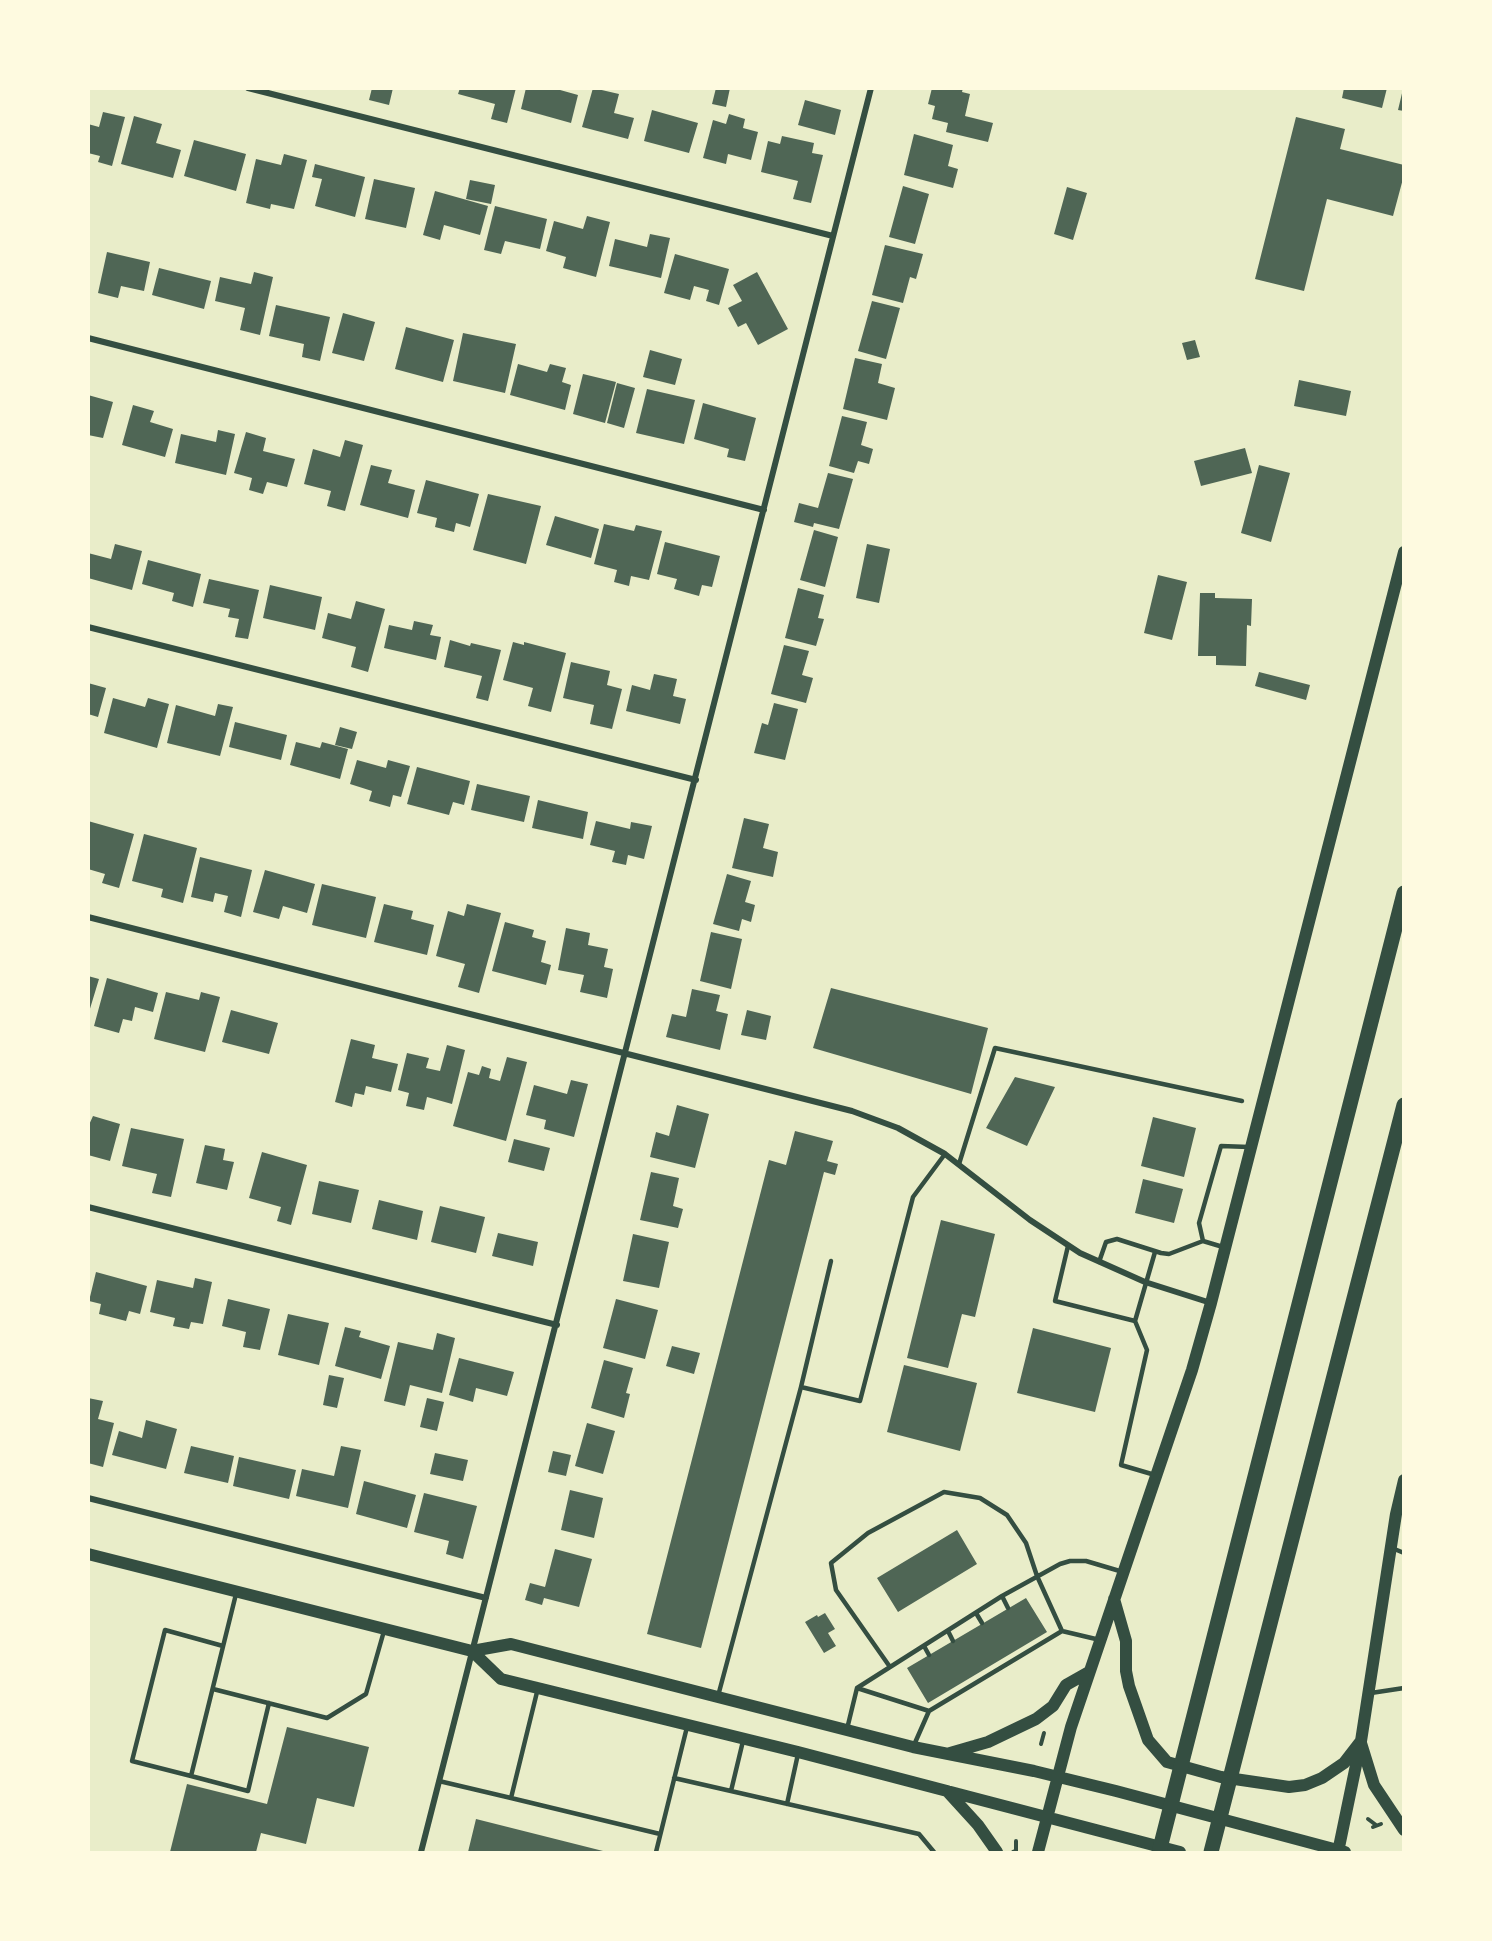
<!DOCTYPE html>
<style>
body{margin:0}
#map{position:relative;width:1492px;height:1941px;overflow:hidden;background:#e9edc9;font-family:Ubuntu,sans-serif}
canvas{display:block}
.frame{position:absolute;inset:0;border:90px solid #fefae0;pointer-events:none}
</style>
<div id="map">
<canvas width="1492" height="1941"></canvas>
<div class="frame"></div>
</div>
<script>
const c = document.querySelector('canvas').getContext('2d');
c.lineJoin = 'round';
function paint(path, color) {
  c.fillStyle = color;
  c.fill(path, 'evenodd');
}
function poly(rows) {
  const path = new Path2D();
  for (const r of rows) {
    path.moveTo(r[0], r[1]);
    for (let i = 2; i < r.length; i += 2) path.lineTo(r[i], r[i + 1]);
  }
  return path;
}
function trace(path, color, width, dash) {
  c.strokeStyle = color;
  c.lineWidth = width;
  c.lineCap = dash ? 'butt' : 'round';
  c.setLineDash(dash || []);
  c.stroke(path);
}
paint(poly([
 [372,88,393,88,389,105,369,100],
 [460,88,516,88,507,123,491,119,495,104,458,94],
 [526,88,553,88,578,95,571,123,521,109],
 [593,88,619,94,614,113,634,118,628,139,582,127],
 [716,88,730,88,726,107,712,104],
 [932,88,963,88,962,92,970,94,965,116,993,123,988,142,946,132,948,123,932,119,935,106,928,104],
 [1344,88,1387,88,1382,108,1342,98],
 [1403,89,1404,90,1404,111,1398,110],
 [805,100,841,110,835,135,798,125],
 [652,110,698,123,689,153,644,141],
 [103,112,125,117,112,166,98,162,100,156,88,153,88,124,99,127],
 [729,114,745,119,743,128,758,132,751,160,728,154,726,164,703,158,713,120,726,124],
 [134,116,162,124,156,143,181,150,173,178,121,164],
 [1296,117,1345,129,1340,149,1404,165,1404,175,1393,216,1327,199,1304,291,1255,279],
 [914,134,953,145,948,166,958,169,953,188,904,175],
 [782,136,814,143,812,153,823,155,811,203,793,199,798,181,761,172,768,141,780,144],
 [194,140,246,154,236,191,184,176],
 [284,154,307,160,294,209,271,204,270,209,246,203,256,159,281,165],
 [315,164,365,177,355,217,315,206,322,179,312,177],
 [374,179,415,188,406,228,365,219],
 [470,180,495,185,491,204,466,199],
 [903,186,929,194,915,244,889,237],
 [1067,187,1087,193,1073,240,1054,234],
 [435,191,488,206,480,235,444,225,440,240,423,235],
 [495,206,547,219,540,249,505,241,501,254,484,250],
 [587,216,610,222,596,277,563,268,566,257,546,251,554,221,583,229],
 [650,234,670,238,661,278,609,266,615,239,647,247],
 [885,245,923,254,916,279,910,277,903,303,872,295],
 [107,252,150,262,144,291,121,286,118,298,98,293],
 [675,254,729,269,719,305,706,301,709,290,694,286,690,300,664,293],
 [159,268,211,281,204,309,152,295],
 [254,272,273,277,260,335,240,330,245,308,215,301,220,277,251,284],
 [757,272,788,329,758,345,746,323,738,327,728,308,742,301,733,285],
 [872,301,900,308,886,359,858,351],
 [276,305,330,317,320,361,302,357,304,344,269,336],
 [343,313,375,322,364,361,332,353],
 [406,327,454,340,443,382,395,369],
 [463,333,516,344,505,393,453,381],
 [1195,340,1200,357,1187,360,1182,343],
 [650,350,682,359,675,385,643,377],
 [855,358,882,364,878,383,895,388,887,420,843,409],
 [518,364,547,372,550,364,566,368,562,382,571,385,565,410,510,395],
 [583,374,616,382,605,423,573,414],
 [1299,380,1351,391,1346,416,1294,406],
 [617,383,635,388,624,428,607,423],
 [647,389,695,400,684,444,636,433],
 [88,395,113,402,103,438,88,435],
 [703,403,756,418,745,461,727,457,729,449,694,439],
 [133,405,154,411,150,422,173,429,165,457,122,445],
 [842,416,867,422,861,445,873,449,869,464,858,461,854,473,829,466],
 [218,430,235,434,226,475,175,463,181,434,216,442],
 [246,432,266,438,263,451,295,459,287,487,267,482,263,494,249,490,252,478,234,473],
 [345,440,363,445,345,511,327,506,331,491,304,484,313,449,340,457],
 [1245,448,1252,473,1201,486,1194,461],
 [371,465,392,470,388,483,415,490,408,518,360,505],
 [1259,465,1290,473,1271,542,1241,533],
 [828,473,853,479,839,529,814,523,813,527,794,522,799,503,818,508],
 [426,480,479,494,470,527,456,523,454,532,435,527,437,518,417,513],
 [488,494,541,506,526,564,473,550],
 [555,516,599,529,591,558,546,545],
 [604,524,634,531,636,525,662,531,649,580,631,576,629,586,614,582,617,570,594,564],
 [814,530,838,537,825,587,800,580],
 [665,542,720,556,712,587,702,585,699,596,674,589,677,579,657,574],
 [115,544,142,551,132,590,88,578,88,553,111,559],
 [867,544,890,549,879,603,856,598],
 [148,560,201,574,193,607,172,601,174,593,142,584],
 [1158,575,1187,582,1172,640,1144,633],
 [209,579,259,590,248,639,235,637,239,619,228,617,230,609,203,603],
 [270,585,322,597,315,630,263,618],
 [798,588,824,595,818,618,824,619,816,646,785,638],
 [1200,593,1215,593,1215,598,1252,599,1251,626,1247,625,1246,666,1216,665,1216,656,1198,656],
 [356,601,385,609,368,672,351,667,356,647,322,638,328,613,351,619],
 [414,621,433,625,430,635,441,637,436,660,384,648,389,625,412,630],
 [450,640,470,646,471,643,501,650,488,701,476,698,482,676,444,667],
 [513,642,524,645,524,642,566,653,551,712,528,706,533,688,503,680],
 [784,645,809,651,802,675,813,678,806,703,771,694],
 [571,662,610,671,607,685,622,689,612,729,590,724,594,705,563,698],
 [1259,672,1310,685,1306,700,1255,686],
 [654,674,677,679,673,696,686,699,680,724,626,711,632,685,650,690],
 [88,683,106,688,98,717,88,714],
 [113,698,145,707,148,698,169,704,157,748,104,733],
 [774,703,798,709,785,760,754,753,762,723,768,725],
 [218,704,233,707,220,756,167,743,176,705,215,716],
 [235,722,287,735,281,760,229,747],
 [340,727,357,732,352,749,335,745],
 [296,742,320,748,322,742,348,749,340,779,290,765],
 [357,760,386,768,388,760,410,766,401,797,393,795,390,807,369,801,372,791,350,784],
 [417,767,470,781,464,805,453,802,449,815,407,804],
 [477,784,530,796,524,822,471,810],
 [538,800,588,812,583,839,532,828],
 [744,818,769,824,763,848,778,852,773,877,732,868],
 [88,821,134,834,119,888,102,883,105,874,88,869],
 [596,821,630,829,631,822,652,826,644,859,628,855,626,865,612,862,615,851,590,845],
 [144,834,197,848,183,903,161,897,163,889,132,881],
 [200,857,252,870,241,917,224,912,228,896,215,893,213,902,191,897],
 [265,870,315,884,307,913,283,906,279,919,253,912],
 [727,874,751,881,745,902,755,905,751,922,742,919,739,931,713,924],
 [322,884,376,897,366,938,312,925],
 [384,904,413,911,411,919,434,925,427,955,374,942],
 [467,904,501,913,479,993,458,987,465,964,436,956,448,911,464,916],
 [505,922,534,930,532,937,546,941,541,962,551,965,546,985,492,971],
 [566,928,590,933,588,945,608,949,604,967,613,969,607,998,580,992,584,975,558,970],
 [711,932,742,939,731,989,700,981],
 [88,976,99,979,89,1012,88,1012],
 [107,978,158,993,153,1012,135,1007,132,1021,123,1019,119,1033,94,1026],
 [831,988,988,1028,971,1094,813,1048],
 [692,989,720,995,716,1011,728,1014,720,1050,666,1037,672,1014,686,1017],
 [166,992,199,1000,201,992,220,997,205,1052,154,1039],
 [231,1010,278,1023,269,1054,222,1042],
 [747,1010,771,1016,766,1040,741,1035],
 [351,1039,375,1045,372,1058,398,1064,391,1092,366,1086,364,1095,355,1093,352,1107,335,1102],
 [447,1045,465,1050,452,1104,427,1097,424,1110,406,1106,409,1093,398,1090,407,1053,429,1058,426,1068,440,1071],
 [507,1057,527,1062,506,1141,453,1126,468,1072,479,1075,482,1066,491,1069,489,1078,500,1081],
 [1015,1077,1055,1087,1027,1146,986,1128],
 [571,1080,588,1084,574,1137,544,1129,546,1120,526,1115,534,1085,567,1094],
 [677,1105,709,1114,695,1168,650,1157,656,1132,669,1136],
 [93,1116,120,1124,110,1161,88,1155,88,1127],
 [1153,1117,1196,1128,1184,1177,1141,1166],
 [131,1128,184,1139,171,1197,152,1193,157,1174,122,1166],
 [795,1131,833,1141,827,1161,838,1164,835,1175,824,1172,701,1648,647,1634,769,1160,786,1165],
 [514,1139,550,1148,544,1171,508,1162],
 [205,1145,225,1149,223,1160,234,1162,227,1190,196,1183],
 [262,1152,307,1165,291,1225,277,1221,281,1207,249,1198],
 [651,1172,679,1178,673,1206,683,1209,678,1228,640,1220],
 [1143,1179,1183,1189,1174,1223,1135,1213],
 [319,1181,359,1190,351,1223,312,1214],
 [379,1200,423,1211,417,1240,372,1229],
 [440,1206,485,1217,476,1253,431,1242],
 [941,1220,995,1234,975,1317,962,1314,948,1368,907,1358],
 [498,1233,538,1242,533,1266,492,1256],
 [633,1234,669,1242,659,1288,623,1281],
 [96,1272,147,1286,140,1314,129,1311,126,1321,99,1314,101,1304,89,1301],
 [195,1278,212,1282,203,1324,191,1322,189,1329,173,1326,175,1318,150,1312,157,1280,193,1288],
 [228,1299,270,1309,260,1350,243,1347,246,1332,222,1326],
 [616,1299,658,1310,645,1359,603,1348],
 [288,1314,329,1323,319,1365,278,1355],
 [345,1327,361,1331,359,1337,390,1346,381,1379,335,1366],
 [1033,1328,1111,1348,1095,1412,1017,1393],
 [437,1333,455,1338,442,1393,410,1385,405,1406,384,1401,398,1342,433,1350],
 [672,1346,700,1353,694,1374,666,1366],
 [459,1358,514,1372,507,1396,476,1388,473,1402,449,1395],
 [604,1360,633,1368,626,1393,630,1394,624,1418,591,1408],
 [904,1365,977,1383,960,1451,887,1432],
 [329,1375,344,1378,337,1408,323,1405],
 [88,1398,103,1401,98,1419,114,1423,103,1467,88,1463],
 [427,1398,444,1402,437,1431,420,1427],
 [146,1420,177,1429,166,1469,112,1455,119,1431,142,1438],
 [587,1423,615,1431,603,1474,575,1466],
 [191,1446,234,1456,228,1483,184,1473],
 [341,1446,361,1450,348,1508,296,1496,302,1469,334,1476],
 [553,1451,571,1455,566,1476,548,1472],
 [435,1453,468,1460,463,1481,430,1474],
 [239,1457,296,1470,289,1499,233,1486],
 [364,1481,416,1495,407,1528,356,1514],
 [570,1490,603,1498,594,1538,561,1530],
 [424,1493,477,1506,463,1559,446,1554,449,1541,414,1532],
 [957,1530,977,1564,898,1612,877,1578],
 [555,1549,592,1559,579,1607,544,1598,542,1605,525,1600,530,1583,545,1587],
 [1026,1598,1047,1632,928,1703,907,1668],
 [825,1613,835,1629,828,1633,836,1646,824,1653,805,1622,817,1615,818,1617],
 [287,1727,369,1747,354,1807,317,1798,306,1844,261,1833,256,1852,170,1852,187,1784,267,1804],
 [476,1819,607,1852,468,1852]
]), '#4f6655');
trace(poly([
 [1041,1744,1044,1733],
 [1368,1819,1376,1825],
 [1373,1827,1381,1824],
 [1013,1852,1016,1851,1016,1841]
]), '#344e41', 4);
trace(poly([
 [959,1164,995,1048,1242,1101],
 [1068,1246,1055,1301,1135,1321,1147,1350,1121,1465,1155,1475],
 [1223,1247,1203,1241,1199,1223,1221,1146,1249,1147],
 [1099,1262,1106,1242,1117,1239,1161,1253,1169,1254,1203,1241],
 [1135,1321,1155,1252],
 [801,1387,831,1261],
 [1392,1548,1404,1553],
 [1002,1596,1008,1608],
 [976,1613,982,1623],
 [948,1631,953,1641],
 [223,1646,165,1630,132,1761,191,1776,236,1594],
 [924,1646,929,1655],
 [890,1667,836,1590,831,1563,868,1533,944,1492,980,1498,1007,1515,1026,1543,1037,1576,1062,1631],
 [857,1688,929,1711],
 [213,1689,327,1718,366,1694,384,1631],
 [1371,1693,1404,1688],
 [718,1696,801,1387,860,1401,913,1197,945,1154],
 [847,1729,857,1688,1002,1596,1060,1564,1070,1561,1086,1561,1123,1572],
 [914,1745,929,1711,1062,1631,1100,1640],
 [191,1776,248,1791,269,1703],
 [674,1778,919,1834,934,1852],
 [439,1781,511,1798,538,1688],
 [731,1791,743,1741],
 [511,1798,660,1834],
 [787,1804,798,1754],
 [656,1852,687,1727]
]), '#344e41', 4.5);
trace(poly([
 [248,88,833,236],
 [88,338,764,510],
 [88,627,696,780],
 [88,917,852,1111,898,1128,945,1154,1030,1220,1080,1253,1145,1282,1211,1303],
 [88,1207,557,1325],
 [88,1498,486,1598],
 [421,1852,871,88]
]), '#344e41', 6);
trace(poly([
 [88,1554,472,1651,511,1644,913,1747,1034,1771,1116,1791,1345,1852],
 [1114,1599,1126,1641,1126,1671,1129,1686,1148,1740,1167,1762,1221,1777,1289,1787,1305,1785,1322,1778,1344,1763,1361,1741],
 [472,1651,501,1679,798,1752,1180,1852],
 [1361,1743,1374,1785,1404,1830],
 [950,1753,988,1742,1036,1719,1053,1706,1066,1685,1089,1672],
 [947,1791,978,1825,997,1852],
 [1038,1852,1071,1727,1192,1370,1211,1303,1404,552],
 [1338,1852,1361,1741,1396,1514,1404,1480]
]), '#344e41', 12);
trace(poly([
 [1159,1852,1404,893],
 [1211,1852,1404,1105]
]), '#344e41', 15);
</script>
